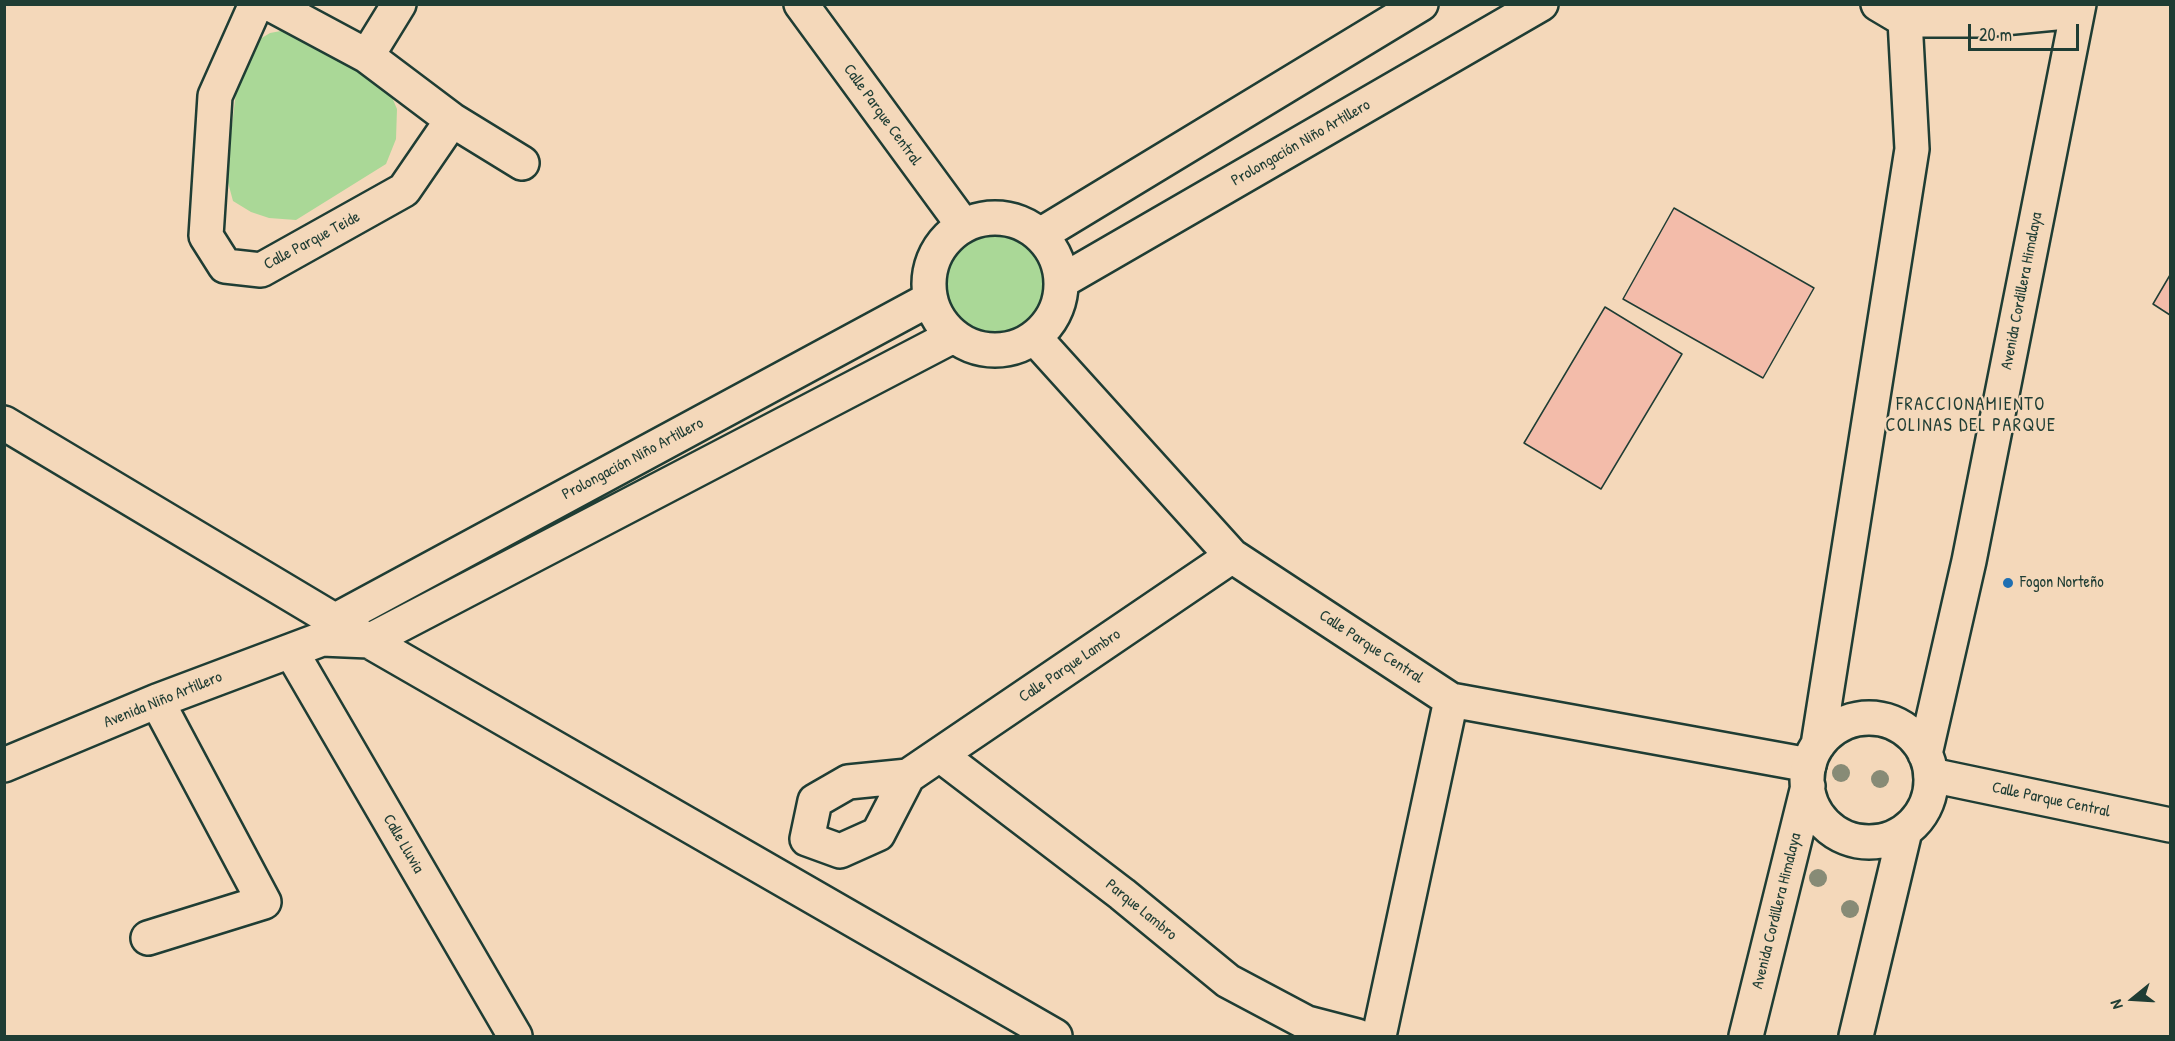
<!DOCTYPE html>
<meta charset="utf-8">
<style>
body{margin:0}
#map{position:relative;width:2175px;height:1041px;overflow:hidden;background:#f4d8ba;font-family:"Patrick Hand",sans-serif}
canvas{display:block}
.frame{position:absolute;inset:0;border:6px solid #1f3d34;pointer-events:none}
.north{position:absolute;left:2103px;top:969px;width:60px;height:60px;-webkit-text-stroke:4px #f4d8ba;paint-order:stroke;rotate:252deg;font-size:16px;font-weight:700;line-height:24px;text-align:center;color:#1f3d34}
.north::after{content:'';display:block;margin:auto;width:21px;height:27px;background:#1f3d34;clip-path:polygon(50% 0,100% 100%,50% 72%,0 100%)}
.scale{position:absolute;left:1968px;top:24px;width:111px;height:27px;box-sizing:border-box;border:3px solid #1f3d34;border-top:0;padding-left:8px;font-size:18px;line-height:21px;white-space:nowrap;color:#1f3d34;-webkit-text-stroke:4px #f4d8ba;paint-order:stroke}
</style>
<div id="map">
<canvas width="2175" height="1041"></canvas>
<div class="frame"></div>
<div class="north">N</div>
<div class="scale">20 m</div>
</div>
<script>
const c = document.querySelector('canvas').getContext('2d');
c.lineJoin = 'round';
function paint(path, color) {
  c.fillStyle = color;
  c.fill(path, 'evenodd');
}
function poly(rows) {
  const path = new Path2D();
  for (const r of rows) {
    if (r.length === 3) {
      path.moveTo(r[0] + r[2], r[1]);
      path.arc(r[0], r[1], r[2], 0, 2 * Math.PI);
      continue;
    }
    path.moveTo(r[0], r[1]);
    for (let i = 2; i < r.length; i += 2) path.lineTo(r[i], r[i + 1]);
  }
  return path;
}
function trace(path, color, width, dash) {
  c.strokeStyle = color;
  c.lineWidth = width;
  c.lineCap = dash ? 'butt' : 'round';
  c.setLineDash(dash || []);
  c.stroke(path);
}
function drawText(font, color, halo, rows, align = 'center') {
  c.font = font + ' "Patrick Hand",sans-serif';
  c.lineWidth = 4.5;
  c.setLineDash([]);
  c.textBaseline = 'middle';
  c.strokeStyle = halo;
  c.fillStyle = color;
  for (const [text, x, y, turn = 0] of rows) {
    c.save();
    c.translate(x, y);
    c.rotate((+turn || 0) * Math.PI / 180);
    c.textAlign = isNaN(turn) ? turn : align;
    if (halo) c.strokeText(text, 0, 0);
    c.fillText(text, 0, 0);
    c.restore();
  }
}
paint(poly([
 [297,28,386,83,397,109,396,139,386,164,296,220,269,218,251,212,233,201,226,175,240,59,250,45,270,33],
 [995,284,66]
]), '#aad897');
const building = poly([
 [1674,208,1814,288,1763,378,1623,299,1674,208],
 [2170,275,2170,315,2153,304,2170,275],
 [1605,307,1682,354,1601,489,1524,443,1605,307]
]);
paint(building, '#f3bcaa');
trace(building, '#1f3d34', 1.5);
const minor = poly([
 [256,4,215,96,206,236,225,266,261,270,404,190,452,120],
 [270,4,367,56,452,120,522,163],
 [801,4,963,225],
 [367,56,399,4],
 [995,284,66],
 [1040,235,1421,4],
 [1062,281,1541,4],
 [1035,338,1232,556,1451,700,1809,765],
 [4,423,369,641,1055,1036],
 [325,635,336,620,930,299],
 [291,651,515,1036],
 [940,755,1122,894,1228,981,1307,1023,1357,1036],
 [4,765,157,701,322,639,369,641,953,336],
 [1931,775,2170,825],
 [908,776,848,782,815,801,807,839,840,851,878,834,908,776,1232,556],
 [148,938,264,902,157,701],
 [1379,1036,1451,700]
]);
const major = poly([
 [1878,4,1905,20,1983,20,2076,11],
 [1869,780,62],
 [1818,745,1912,149,1905,20],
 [1925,754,1969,561,2079,4],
 [1746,1036,1808,786],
 [1856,1036,1905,831]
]);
trace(minor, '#1f3d34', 38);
trace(major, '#1f3d34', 38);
trace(minor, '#f4d8ba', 33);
trace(major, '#f4d8ba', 33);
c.fillStyle = '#878b76';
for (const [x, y] of [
 [1841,773],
 [1880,779],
 [1818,878],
 [1850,909]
]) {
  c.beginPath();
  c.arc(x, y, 9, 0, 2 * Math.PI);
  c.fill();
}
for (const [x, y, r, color] of [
 [2008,583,6,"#1f6fb2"]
]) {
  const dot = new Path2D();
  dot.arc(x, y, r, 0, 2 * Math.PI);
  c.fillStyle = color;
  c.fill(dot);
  trace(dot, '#f4d8ba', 2);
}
drawText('16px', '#1f3d34', '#f4d8ba', [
 ["Calle Parque Central",882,115,54],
 ["Prolongación Niño Artillero",1301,143,-30],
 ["Calle Parque Teide",312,241,-28],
 ["Avenida Cordillera Himalaya",2022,291,-79],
 ["Prolongación Niño Artillero",633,459,-28],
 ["Calle Parque Central",1371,647,33],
 ["Calle Parque Lambro",1070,666,-34],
 ["Avenida Niño Artillero",163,700,-22],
 ["Calle Parque Central",2051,800,12],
 ["Calle Lluvia",403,844,60],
 ["Parque Lambro",1141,910,39],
 ["Avenida Cordillera Himalaya",1777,911,-76]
]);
drawText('16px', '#1f3d34', '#f4d8ba', [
 ["Fogon Norteño",2020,583]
], 'left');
c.letterSpacing = '1.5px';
drawText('18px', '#1f3d34', '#f4d8ba', [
 ["FRACCIONAMIENTO",1971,405],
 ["COLINAS DEL PARQUE",1971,426]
]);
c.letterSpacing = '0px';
</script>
